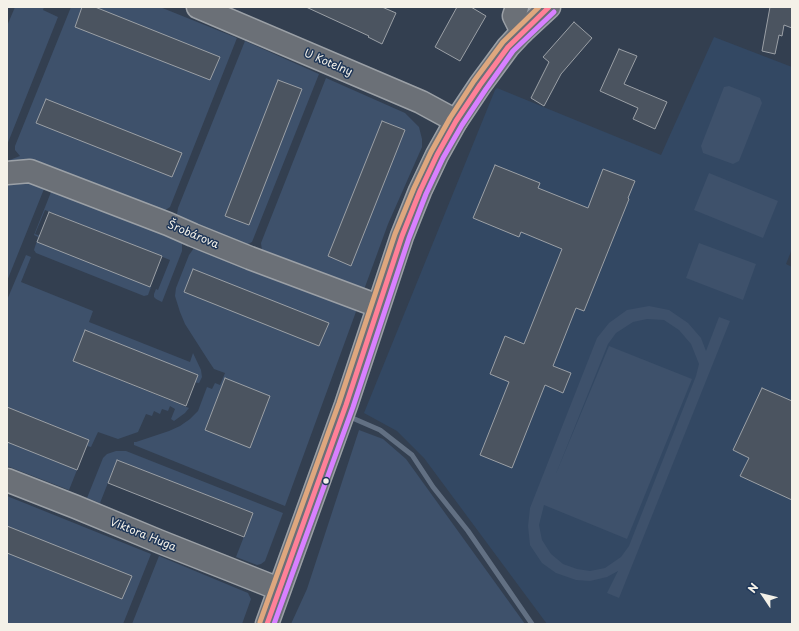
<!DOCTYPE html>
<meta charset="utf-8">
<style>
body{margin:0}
#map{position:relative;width:799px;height:631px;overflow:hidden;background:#333f50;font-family:"Playpen Sans",sans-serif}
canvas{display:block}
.frame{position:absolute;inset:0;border:8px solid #f4f1e8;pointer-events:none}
.north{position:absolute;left:743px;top:575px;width:40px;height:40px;-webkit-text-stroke:3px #1d3557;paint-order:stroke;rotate:305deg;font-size:11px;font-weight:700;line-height:16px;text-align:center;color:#f4f1e8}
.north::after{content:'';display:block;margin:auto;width:14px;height:18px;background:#f4f1e8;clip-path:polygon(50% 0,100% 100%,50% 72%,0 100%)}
</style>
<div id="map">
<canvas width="799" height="631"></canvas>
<div class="frame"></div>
<div class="north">N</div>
</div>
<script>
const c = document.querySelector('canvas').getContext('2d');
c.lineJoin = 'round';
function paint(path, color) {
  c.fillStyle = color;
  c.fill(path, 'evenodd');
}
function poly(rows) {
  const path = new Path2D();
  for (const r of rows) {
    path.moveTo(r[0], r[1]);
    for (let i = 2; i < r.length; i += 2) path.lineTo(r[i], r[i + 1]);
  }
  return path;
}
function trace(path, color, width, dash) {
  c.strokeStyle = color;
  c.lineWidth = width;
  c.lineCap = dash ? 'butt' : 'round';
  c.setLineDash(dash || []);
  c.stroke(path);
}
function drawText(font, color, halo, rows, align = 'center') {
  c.font = font + ' "Playpen Sans",sans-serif';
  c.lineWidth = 3;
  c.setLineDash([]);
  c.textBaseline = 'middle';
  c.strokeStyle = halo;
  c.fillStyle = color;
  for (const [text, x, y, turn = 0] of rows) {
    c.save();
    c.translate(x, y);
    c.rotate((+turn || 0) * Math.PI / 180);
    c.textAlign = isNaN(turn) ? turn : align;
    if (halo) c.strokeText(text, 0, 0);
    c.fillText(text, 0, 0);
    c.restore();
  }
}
paint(poly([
 [714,37,792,67,792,249,786,264,792,267,792,624,547,624,424,458,397,431,364,413,495,90,497,88,661,155]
]), '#334863');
paint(poly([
 [15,7,44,7,43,10,58,17,7,145,7,26],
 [71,7,160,7,237,38,170,207,164,211,179,218,177,214,178,208,245,41,319,74,252,242,246,245,262,251,261,243,326,78,405,113,419,127,422,139,422,147,388,224,285,506,134,445,134,442,136,442,169,431,180,426,190,419,198,411,207,387,212,389,215,383,220,385,225,373,214,369,208,360,185,324,180,312,175,296,176,288,189,255,194,248,182,244,182,251,162,302,156,299,154,297,154,294,156,289,158,290,170,260,45,210,35,234,40,236,38,242,151,287,148,295,144,296,36,253,34,250,38,237,34,235,51,192,44,189,7,281,7,161,20,156,15,150,15,146],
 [729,86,760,98,762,103,739,161,733,164,703,153,701,146,724,87],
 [709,173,778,201,763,238,694,210],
 [699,243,756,264,743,300,686,278],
 [26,255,31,257,21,282,93,311,89,322,190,362,193,353,201,370,202,377,199,383,73,361,189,408,185,413,174,421,171,419,175,409,170,406,168,411,162,409,160,414,154,411,152,416,146,414,138,432,118,439,98,432,91,447,87,446,89,440,7,407,7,300],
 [649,306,669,310,688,323,701,338,706,351,719,317,730,321,619,598,607,593,618,571,607,577,590,581,576,580,556,573,542,563,530,545,528,526,530,508,597,338,609,323,627,310],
 [647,319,664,320,679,330,691,344,699,364,696,376,629,546,621,557,605,568,590,571,577,569,563,564,551,554,542,540,539,525,544,505,627,539,692,379,609,346,555,476,608,344,616,333,633,322],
 [359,430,383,439,406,459,525,624,291,624,307,589],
 [7,442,77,470,69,490,7,466],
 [116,451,126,451,283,513,265,561,261,564,257,565,236,557,253,513,117,460,100,503,87,498,103,458,107,454],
 [7,496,151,554,123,624,7,624],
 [159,556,248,593,251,599,242,624,132,624]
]), '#3e516b');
trace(poly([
 [350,417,380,430,412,455,433,487,468,531,532,624]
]), '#627083', 5);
const building = poly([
 [82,7,95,7,220,57,210,80,75,27,82,7],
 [306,7,382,7,396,13,382,44,368,37,369,36,306,7],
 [457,7,471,7,486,16,460,61,435,47,457,7],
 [770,7,792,7,792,28,784,25,782,36,779,35,775,54,762,51,770,7],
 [574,22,592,38,561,74,544,106,531,98,549,62,543,57,574,22],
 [619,49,637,56,624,84,667,102,655,129,633,119,638,108,600,91,619,49],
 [278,80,302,89,249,225,225,216,278,80],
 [46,99,182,153,172,177,36,123,46,99],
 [382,121,405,130,351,266,328,256,382,121],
 [495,165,540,183,538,188,588,208,603,169,635,181,628,198,629,199,584,311,576,308,553,366,571,373,563,393,545,385,512,468,480,455,509,382,490,374,505,336,524,344,562,249,521,232,519,237,473,218,495,165],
 [49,212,162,256,150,287,37,242,49,212],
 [193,269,329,323,319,346,184,292,193,269],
 [85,330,198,375,186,406,73,361,85,330],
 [225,378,270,396,250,448,205,430,225,378],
 [762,388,792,401,792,500,740,476,749,458,733,450,762,388],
 [7,407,89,440,77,470,7,442,7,407],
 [117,460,253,513,244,537,108,483,117,460],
 [7,526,132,576,122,599,7,553,7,526]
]);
paint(building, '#4b5460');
trace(building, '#9ba0a6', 1);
const minor = poly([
 [198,7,421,102,456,121],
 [517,7,514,16,522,32],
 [7,173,30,171,168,224,193,235,250,258,378,306],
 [7,480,76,507,158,541,279,589]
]);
const major = poly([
 [267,624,346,405,402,236,420,191,437,155,456,121,480,85,508,47,522,32,549,7]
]);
trace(minor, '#9ba0a6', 25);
trace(major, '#9ba0a6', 25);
trace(minor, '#6b7077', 22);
trace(major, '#6b7077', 22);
trace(poly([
 [267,624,346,405,402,236,420,191,437,155,456,121,480,85,508,47,549,7]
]), '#ff8098', 5);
trace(poly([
 [274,624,353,407,409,238,426,194,443,158,462,125,486,89,513,51,554,12]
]), '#d880ff', 5);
trace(poly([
 [260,622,339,403,395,234,414,188,431,152,450,118,474,81,503,42,539,7]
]), '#dfa77e', 5);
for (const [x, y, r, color] of [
 [326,481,3.5,"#f4f1e8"]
]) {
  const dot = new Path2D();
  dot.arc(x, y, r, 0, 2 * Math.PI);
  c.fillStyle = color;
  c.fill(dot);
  trace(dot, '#1d3557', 1.5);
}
drawText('11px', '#f4f1e8', '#1d3557', [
 ["U Kotelny",328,63,23],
 ["Šrobárova",193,235,23],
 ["Viktora Huga",143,535,22]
]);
</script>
